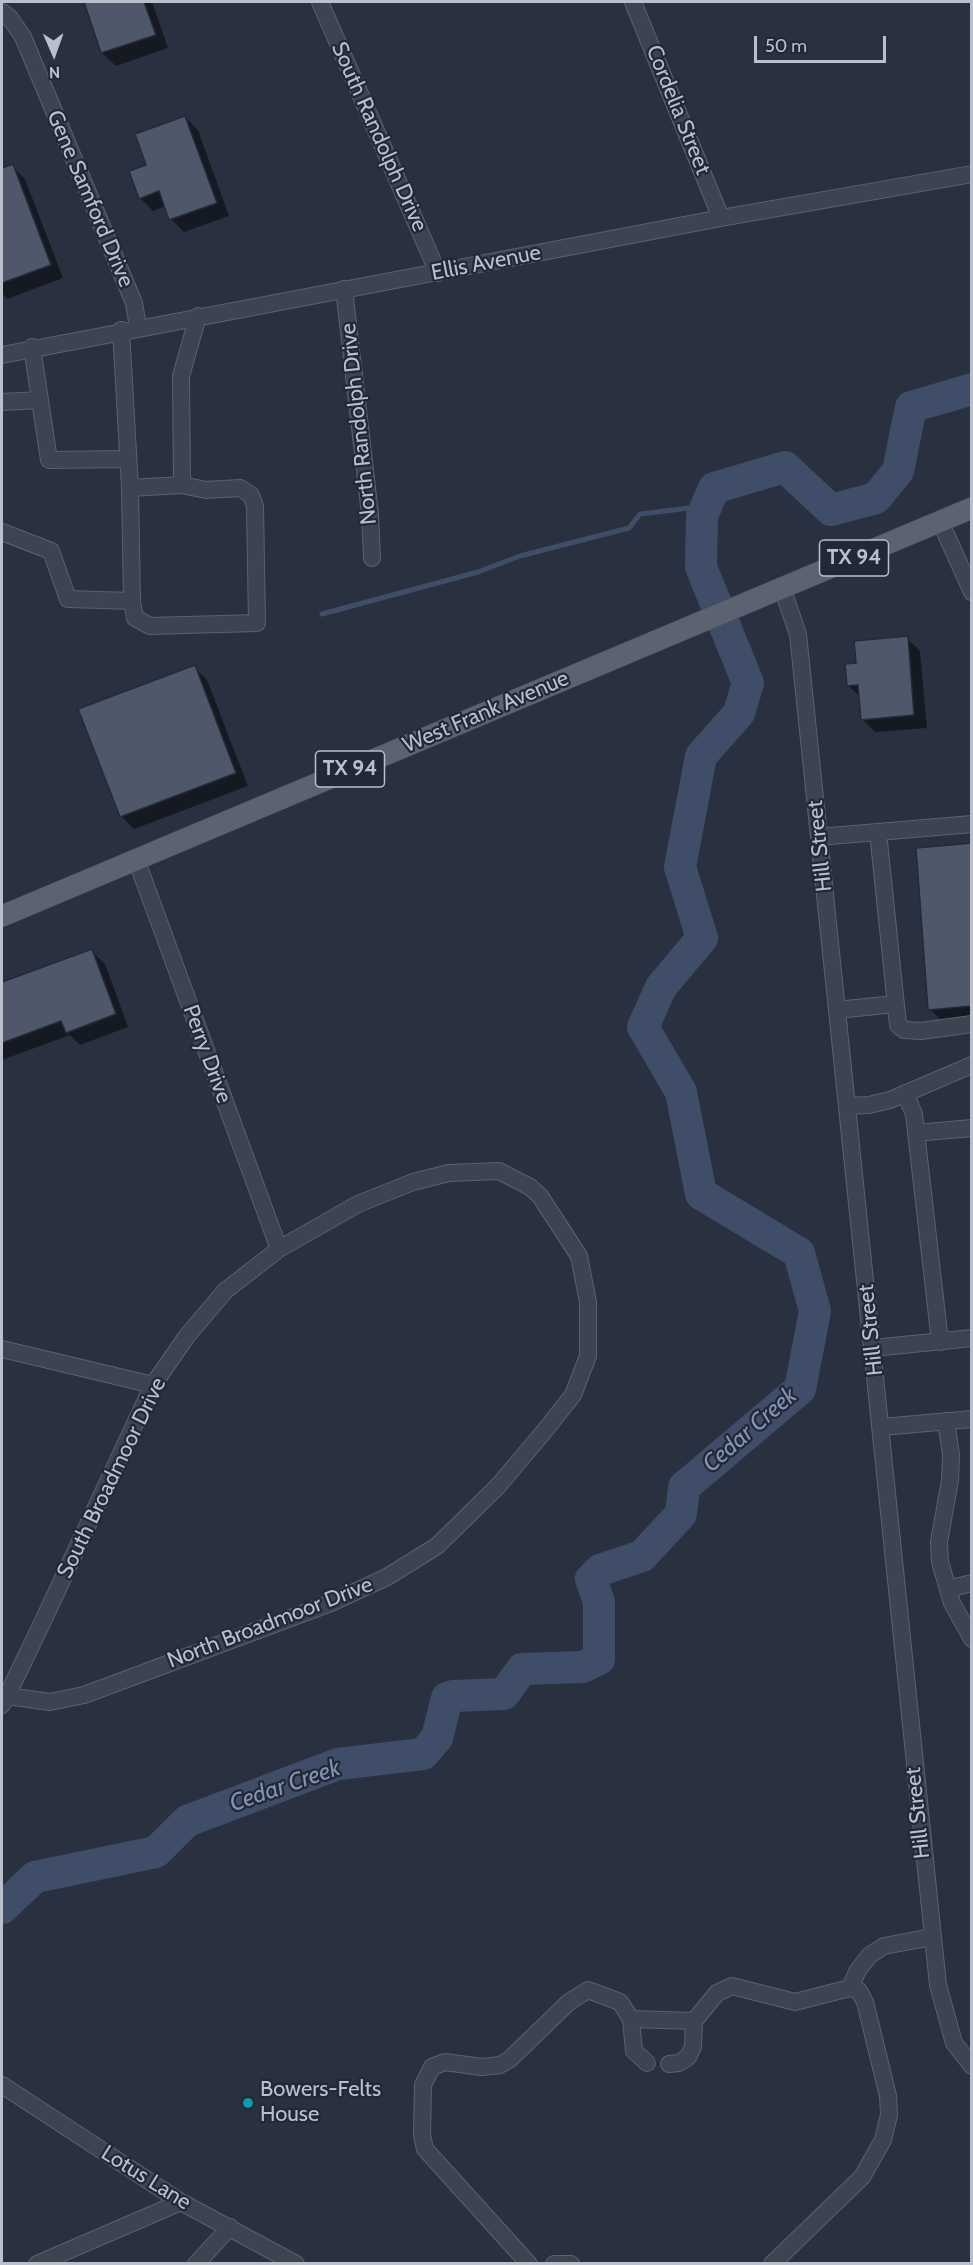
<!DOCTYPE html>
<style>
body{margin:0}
#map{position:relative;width:973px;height:2265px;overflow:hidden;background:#293141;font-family:Cabin,sans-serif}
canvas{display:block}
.frame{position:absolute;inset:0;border:3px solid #babfcb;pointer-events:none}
.north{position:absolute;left:24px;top:24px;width:60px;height:60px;-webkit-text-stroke:4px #212837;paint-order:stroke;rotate:178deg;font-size:16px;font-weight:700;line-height:24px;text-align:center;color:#babfcb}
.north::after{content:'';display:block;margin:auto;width:21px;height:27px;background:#babfcb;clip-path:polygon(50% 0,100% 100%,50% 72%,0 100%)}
.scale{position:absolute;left:754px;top:36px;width:132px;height:27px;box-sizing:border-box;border:3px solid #babfcb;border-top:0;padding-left:8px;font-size:18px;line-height:21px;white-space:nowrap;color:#babfcb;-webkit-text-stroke:4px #212837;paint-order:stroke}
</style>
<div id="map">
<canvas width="973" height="2265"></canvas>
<div class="frame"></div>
<div class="north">N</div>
<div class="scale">50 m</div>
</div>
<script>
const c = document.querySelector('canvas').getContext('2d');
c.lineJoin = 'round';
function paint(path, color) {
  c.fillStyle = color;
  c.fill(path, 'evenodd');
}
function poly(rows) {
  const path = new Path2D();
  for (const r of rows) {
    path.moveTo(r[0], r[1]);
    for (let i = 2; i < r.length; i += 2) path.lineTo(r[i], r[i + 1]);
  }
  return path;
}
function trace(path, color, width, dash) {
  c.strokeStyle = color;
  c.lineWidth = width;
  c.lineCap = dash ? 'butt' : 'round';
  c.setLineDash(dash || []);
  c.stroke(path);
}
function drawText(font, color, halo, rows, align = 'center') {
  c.font = font + ' Cabin,sans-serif';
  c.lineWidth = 4.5;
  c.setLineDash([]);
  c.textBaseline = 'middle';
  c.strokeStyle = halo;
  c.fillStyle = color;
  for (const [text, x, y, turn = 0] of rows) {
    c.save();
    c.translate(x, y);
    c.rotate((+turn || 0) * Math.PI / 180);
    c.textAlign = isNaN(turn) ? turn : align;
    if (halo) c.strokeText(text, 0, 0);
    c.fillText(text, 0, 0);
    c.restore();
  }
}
paint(poly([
 [85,2,152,2,168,48,116,66,102,53],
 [185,117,198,130,229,216,184,232,171,219,166,206,153,211,140,198,148,166],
 [12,166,25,179,63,278,7,299,2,293,2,170],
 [907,638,920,651,927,728,875,732,862,719,861,698,848,685],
 [194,667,207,680,248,786,134,829,121,816],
 [972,845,972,1020,943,1022,930,1009],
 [91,951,105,964,128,1027,80,1045,70,1035,2,1060,2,984]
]), '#0007');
trace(poly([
 [322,614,478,572,520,556,629,528,640,514,706,506]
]), '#404d69', 5);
trace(poly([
 [2,1908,35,1877,156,1852,187,1821,338,1764,423,1754,437,1738,447,1698,453,1696,504,1694,522,1669,583,1667,599,1659,599,1602,591,1579,600,1570,642,1556,681,1514,684,1487,800,1389,815,1311,799,1253,701,1194,681,1092,643,1027,661,987,702,938,680,867,701,756,739,713,748,683,701,567,702,516,714,488,785,467,831,510,876,498,898,471,911,407,972,389]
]), '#404d69', 32);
const building = poly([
 [84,2,144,2,156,35,101,53,84,2],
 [185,116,217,203,169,220,159,191,139,199,129,171,146,165,135,134,185,116],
 [13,164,51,265,2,283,2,168,13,164],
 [908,636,914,715,861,720,858,685,847,686,845,664,856,663,854,641,908,636],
 [195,665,236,773,120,817,78,709,195,665],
 [972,843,972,1006,928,1010,916,848,972,843],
 [92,949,116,1014,66,1033,61,1021,2,1043,2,982,92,949]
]);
paint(building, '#4f586a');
trace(building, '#232a39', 1.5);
const minor = poly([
 [320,2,438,273],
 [633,2,721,218],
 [2,12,10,18,23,37,134,303,138,327],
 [344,289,370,514,372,558],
 [121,330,130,488,182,485,181,376,198,316],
 [32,347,49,460,128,459],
 [2,355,721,218,972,174],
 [2,402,40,400],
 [130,488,132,601,135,618,150,626,257,623,255,506,251,495,240,488,206,490,182,485],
 [940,521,972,592],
 [2,532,51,551,68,599,132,601],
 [782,588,798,634,938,1985,954,2043,972,2066],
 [878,832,898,1025,904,1030,921,1031,972,1024],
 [819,837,972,824],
 [136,859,279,1249],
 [837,1010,895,1004],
 [905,1093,914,1114,940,1342],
 [847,1106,869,1105,890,1100,972,1065],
 [916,1133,972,1128],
 [873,1348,972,1338],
 [2,1349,153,1385],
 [946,1421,951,1455,950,1480,939,1542,940,1562,952,1603,972,1639],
 [882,1427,972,1419],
 [948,1589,972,1583],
 [2,1694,7,1696,50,1702,84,1695,331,1603,387,1577,437,1546,498,1486,542,1434,573,1395,588,1356,588,1302,579,1256,540,1196,530,1187,499,1171,449,1173,413,1182,358,1204,279,1249,225,1291,187,1336,153,1385,43,1621,7,1696,2,1705],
 [631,2019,634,2051,647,2063],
 [669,2064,679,2063,688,2057,693,2047,694,2021],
 [2,2085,181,2202,296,2264],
 [37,2264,181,2202],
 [196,2264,230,2227],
 [529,2264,425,2149,422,2135,423,2085,432,2067,445,2062,482,2067,500,2065,509,2060,569,2002,588,1990,620,2002,631,2019,694,2021,717,1993,732,1986,795,2002,850,1988,858,1970,870,1955,884,1946,932,1937],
 [554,2264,571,2264],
 [772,2264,862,2177,883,2140,889,2115,888,2096,865,2002,859,1991,850,1988]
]);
const major = poly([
 [2,916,972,508]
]);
trace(minor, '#5b616f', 18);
trace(major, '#464c5b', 22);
trace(minor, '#3d4351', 16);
trace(major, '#5b6271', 21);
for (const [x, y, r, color] of [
 [248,2103,6,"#0f9aa8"]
]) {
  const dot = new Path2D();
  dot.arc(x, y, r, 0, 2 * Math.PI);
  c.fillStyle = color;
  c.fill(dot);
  trace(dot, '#212837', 2);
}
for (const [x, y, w] of [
 [854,558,69],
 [350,769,69]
]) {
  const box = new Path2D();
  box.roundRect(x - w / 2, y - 18, w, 36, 4.5);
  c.fillStyle = '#212837';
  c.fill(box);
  trace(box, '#babfcb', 1.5);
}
drawText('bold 21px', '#babfcb', null, [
 ["TX 94",854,558],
 ["TX 94",350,769]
]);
drawText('22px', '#babfcb', '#212837', [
 ["Cordelia Street",678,110,68],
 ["South Randolph Drive",379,137,66],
 ["Gene Samford Drive",90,199,67],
 ["Ellis Avenue",486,263,-11],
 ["North Randolph Drive",359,424,-96],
 ["West Frank Avenue",486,712,-23],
 ["Hill Street",820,846,-96],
 ["Perry Drive",207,1054,70],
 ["Hill Street",871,1330,-96],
 ["South Broadmoor Drive",112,1478,-64],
 ["North Broadmoor Drive",270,1623,-21],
 ["Hill Street",918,1813,-96],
 ["Lotus Lane",146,2178,32]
]);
drawText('22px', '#babfcb', '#212837', [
 ["Bowers-Felts",260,2090],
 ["House",260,2115]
], 'left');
drawText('italic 24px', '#8393b1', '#212837', [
 ["Cedar Creek",750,1430,-41],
 ["Cedar Creek",285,1786,-19]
]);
</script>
